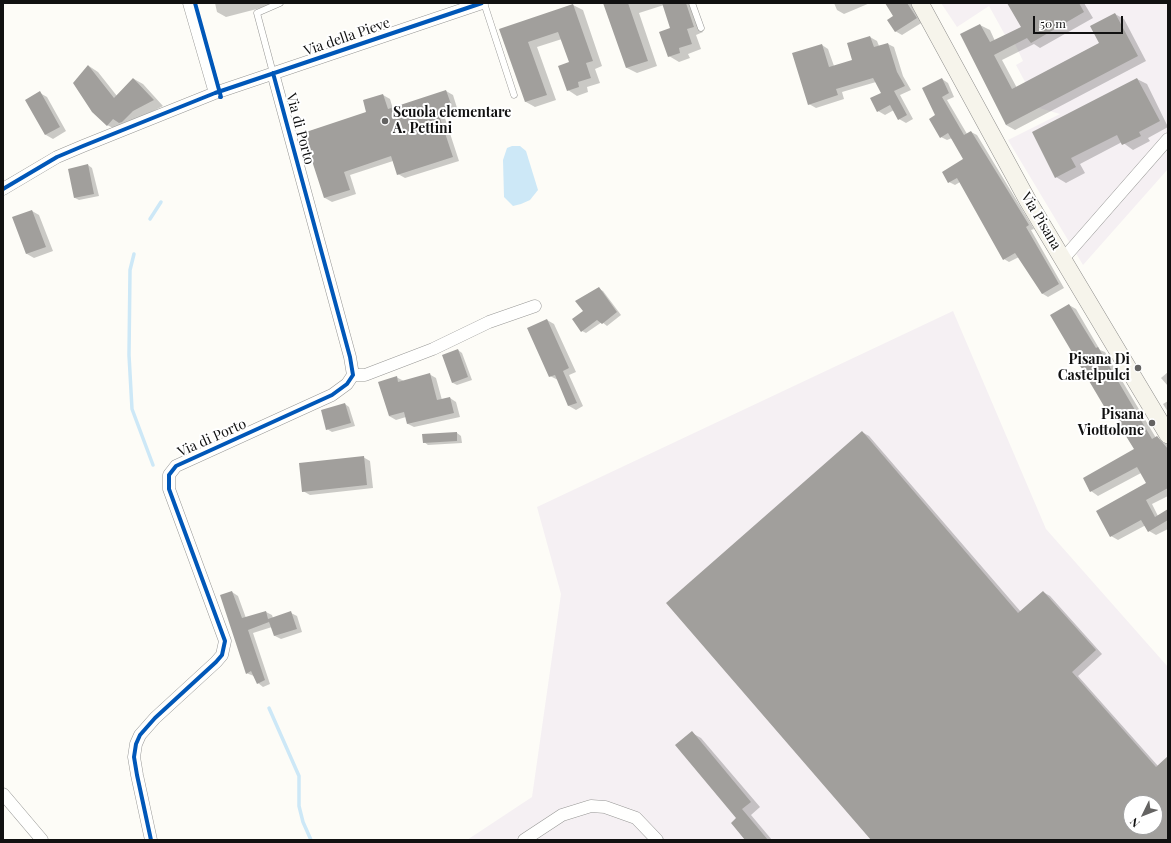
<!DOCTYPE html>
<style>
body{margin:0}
#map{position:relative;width:1171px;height:843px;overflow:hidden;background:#fdfcf7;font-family:"Playfair Display",serif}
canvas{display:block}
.frame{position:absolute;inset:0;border:4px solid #111;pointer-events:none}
.north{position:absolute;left:1123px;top:795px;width:40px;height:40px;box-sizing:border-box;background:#fff;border:1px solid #a0a0a0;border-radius:50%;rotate:227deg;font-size:11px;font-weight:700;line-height:16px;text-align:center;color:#111}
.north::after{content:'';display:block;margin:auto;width:14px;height:18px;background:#646362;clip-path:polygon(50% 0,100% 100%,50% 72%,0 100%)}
.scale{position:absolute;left:1033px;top:16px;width:90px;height:18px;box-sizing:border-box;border:2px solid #111;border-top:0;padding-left:5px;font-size:12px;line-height:14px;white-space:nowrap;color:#111;-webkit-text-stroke:3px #fff;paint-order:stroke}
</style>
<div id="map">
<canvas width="1171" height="843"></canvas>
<div class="frame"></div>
<div class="north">N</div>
<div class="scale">50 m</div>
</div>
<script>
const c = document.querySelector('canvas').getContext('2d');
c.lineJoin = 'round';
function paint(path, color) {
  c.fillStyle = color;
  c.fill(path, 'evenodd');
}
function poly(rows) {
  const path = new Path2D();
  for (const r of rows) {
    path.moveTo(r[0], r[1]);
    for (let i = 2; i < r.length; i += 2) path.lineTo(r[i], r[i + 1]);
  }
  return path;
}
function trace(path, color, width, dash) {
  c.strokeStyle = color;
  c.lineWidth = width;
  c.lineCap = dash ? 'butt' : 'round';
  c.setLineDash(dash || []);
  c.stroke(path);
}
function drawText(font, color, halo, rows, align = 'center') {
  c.font = font + ' "Playfair Display",serif';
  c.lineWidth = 4;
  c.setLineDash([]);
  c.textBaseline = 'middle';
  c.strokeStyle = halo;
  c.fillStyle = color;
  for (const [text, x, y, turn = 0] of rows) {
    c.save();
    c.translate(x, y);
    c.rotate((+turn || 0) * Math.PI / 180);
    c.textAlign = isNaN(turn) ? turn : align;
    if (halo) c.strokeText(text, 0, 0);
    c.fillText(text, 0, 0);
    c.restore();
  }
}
paint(poly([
 [941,3,1168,3,1168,169,1083,265,1008,140,1060,114,1039,108,1016,65,1023,61,1015,44,1009,33,1005,35,989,6,957,27],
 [953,311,1046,529,1168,667,1168,840,467,840,532,797,561,594,537,507],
 [1131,803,1155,803,1155,827,1131,827]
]), '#f5f0f3');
paint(poly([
 [512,146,520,146,526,151,538,190,530,200,521,204,513,206,504,197,503,160,507,148]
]), '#cde8f7');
paint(poly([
 [215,3,280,3,226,17,217,12],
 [604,3,693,3,703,32,696,35,701,49,688,54,690,58,679,62,669,56,672,28,664,5,639,13,657,66,637,73,627,68],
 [834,3,870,3,844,14,837,10],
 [887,3,911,3,923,22,902,35,895,31,895,16],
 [1015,3,1084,3,1093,18,1040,48,1034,44,1002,60,1017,88,1100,43,1115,14,1124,19,1146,61,1015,130,1006,125,980,25,990,30,995,41,1022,27],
 [573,5,583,10,602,66,595,69,600,83,587,87,588,92,577,96,568,90,570,62,562,39,537,47,556,100,535,107,526,102,501,30],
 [870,37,877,41,879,46,888,44,894,47,903,76,911,90,900,95,913,119,906,123,899,119,894,110,885,115,878,111,882,93,876,82,842,92,844,99,816,108,809,104,822,45,828,49,834,66,853,61,848,44],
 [89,66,98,72,117,96,134,79,143,84,163,106,117,130,107,125],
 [942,79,948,83,954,97,947,100,967,134,971,132,977,135,1034,229,1031,230,1064,288,1048,297,1043,294,1019,257,1009,262,1004,259,960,182,955,185,949,182,965,160,952,138,947,140,941,137,937,116],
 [1137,79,1147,84,1168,127,1148,138,1150,141,1133,150,1122,142,1080,164,1085,173,1066,183,1056,177,1033,133],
 [446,91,453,95,458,111,444,115,459,161,405,178,398,174,393,161,350,175,356,194,332,202,325,198,304,133,368,113,383,95,390,99,393,109],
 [40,93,47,97,66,131,53,139,46,135,27,100],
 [88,165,92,168,99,196,79,200,75,198],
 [32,211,39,215,53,251,34,258,27,254,13,218],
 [599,289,603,291,621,315,607,326,602,322,586,333,582,331,584,311],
 [1069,305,1076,309,1100,350,1105,352,1156,438,1168,445,1168,496,1152,504,1158,516,1168,510,1168,529,1156,535,1149,531,1146,525,1118,540,1111,536,1147,483,1141,473,1098,496,1091,491,1135,450,1115,416,1109,412],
 [547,320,554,324,576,372,569,375,583,406,576,410,569,406,558,380,550,376],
 [458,350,462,353,472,380,457,385,453,383],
 [1168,372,1168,386,1161,378],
 [429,374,436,378,442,400,450,398,456,402,460,417,414,427,408,424,406,417,396,420,389,416,396,377,404,381],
 [1168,401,1168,412,1163,404],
 [345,404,349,407,355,426,332,432,327,429],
 [862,432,869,436,1021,612,1043,592,1050,596,1102,654,1078,676,1158,766,1168,757,1168,840,872,840],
 [1131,803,1155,803,1155,827,1131,827],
 [457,433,461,436,462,443,428,445,424,442],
 [363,457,370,461,373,488,310,495,303,491],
 [232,592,238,596,246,618,266,612,272,615,273,618,291,613,297,616,302,632,281,639,275,636,272,627,253,633,270,684,263,687,258,683,254,676,246,673],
 [692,733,701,738,760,807,751,815,772,840,747,840,738,818]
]), '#0003');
trace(poly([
 [150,219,161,202],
 [134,254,130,270,129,355,132,409,153,465],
 [269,708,299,776,299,806,303,822,311,840]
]), '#cde8f7', 3.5);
paint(poly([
 [603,3,628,3,648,61,626,68],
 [662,3,686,3,694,27,687,29,692,44,679,48,680,53,668,57,659,32,670,28],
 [885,3,907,3,917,18,895,32,887,20,893,16],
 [1007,3,1079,3,1084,12,1031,43,1027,38,994,55,1012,89,1099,43,1090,26,1115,13,1138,56,1006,125,960,34,980,24,990,42,1021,27],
 [573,4,593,61,586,63,591,78,578,82,579,87,567,91,558,66,569,62,558,32,528,42,547,95,525,102,499,29],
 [870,36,874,47,888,43,897,72,905,86,894,91,907,115,898,120,890,105,877,112,870,98,881,93,873,78,836,89,838,95,808,105,792,53,822,44,829,67,852,60,847,43],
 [88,65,114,98,133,78,154,100,133,111,122,122,119,123,113,119,107,126,92,112,73,83],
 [942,78,949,93,942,97,964,135,971,131,1029,225,1026,227,1059,284,1042,294,1015,253,1003,260,957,178,948,183,942,172,963,159,948,133,940,138,929,119,935,115,922,88],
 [1137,78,1160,121,1139,132,1141,136,1122,145,1117,135,1071,158,1076,167,1055,178,1032,132],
 [446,90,452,107,438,112,453,157,397,175,391,156,344,172,350,190,324,198,303,133,366,112,363,100,383,94,388,109],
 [40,91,60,127,45,135,25,100],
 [88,164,94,194,74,198,68,169],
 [32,210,46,247,26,254,12,217],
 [599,287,617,312,602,324,597,320,581,332,572,319,583,311,575,301],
 [1069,304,1096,348,1098,347,1152,439,1157,436,1168,449,1168,488,1146,500,1155,517,1168,509,1168,520,1148,532,1141,520,1110,537,1096,511,1146,483,1137,467,1090,492,1083,478,1134,449,1111,412,1108,413,1050,315],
 [547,319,569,368,563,371,577,403,568,406,555,375,549,377,527,328],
 [458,349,468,377,452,383,442,355],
 [430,373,437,400,450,397,454,413,407,424,404,412,389,416,378,382,397,376,398,382],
 [345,403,351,423,326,430,321,410],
 [862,431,1018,613,1043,591,1096,650,1072,672,1156,767,1168,756,1168,840,871,840,666,603],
 [1131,803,1155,803,1155,827,1131,827],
 [457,432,457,441,423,443,422,434],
 [364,456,367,485,302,492,299,463],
 [232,591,242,618,266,611,268,619,291,611,297,629,274,636,268,619,269,622,248,630,265,680,257,684,251,671,246,674,220,595],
 [692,731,751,802,742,809,768,840,745,840,731,823,736,818,675,745]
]), '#a19f9c');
const service = poly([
 [484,3,514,95],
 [692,3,701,28],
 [273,73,257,13,280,3]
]);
const minor = poly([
 [189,3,215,93],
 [3,189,57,157,83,146,215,93,482,3],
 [1063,259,1168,139],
 [353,375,365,375,433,349,489,322,535,306],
 [3,794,42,840],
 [151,840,137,775,134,757,136,744,140,735,155,718,216,662,222,655,225,641,169,489,169,475,176,466,332,395,347,384,353,375,350,357,273,73],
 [524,840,562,815,591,806,605,807,636,818,657,840]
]);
const secondary = poly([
 [920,3,1028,201,1168,435]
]);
trace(service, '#979795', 7);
trace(minor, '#979795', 13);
trace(secondary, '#8e8d8b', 18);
trace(service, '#fffffe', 6);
trace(minor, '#fffffe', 12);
trace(secondary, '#f6f4eb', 17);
trace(poly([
 [195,3,221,97,220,97],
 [3,189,57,157,83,146,215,93,482,3],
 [151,840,137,775,134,757,136,744,140,735,155,718,216,662,222,655,225,641,169,489,169,475,176,466,332,395,347,384,353,375,350,357,273,73]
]), '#0057b8', 4);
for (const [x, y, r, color] of [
 [385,121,4,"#646362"],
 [1138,368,4,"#646362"],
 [1152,423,4,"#646362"]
]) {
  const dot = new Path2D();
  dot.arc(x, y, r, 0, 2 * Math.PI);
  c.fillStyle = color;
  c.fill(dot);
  trace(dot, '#fff', 1.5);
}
drawText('14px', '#111', '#fff', [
 ["Via della Pieve",347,37,-19],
 ["Via di Porto",300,129,75],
 ["Via Pisana",1041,221,59],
 ["Via di Porto",212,438,-24]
]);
drawText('bold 14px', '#111', '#fff', [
 ["Scuola elementare",393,113,"left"],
 ["A. Pettini",393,129,"left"],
 ["Pisana Di",1130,360],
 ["Castelpulci",1130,376],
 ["Pisana",1144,415],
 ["Viottolone",1144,431]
], 'right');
</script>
